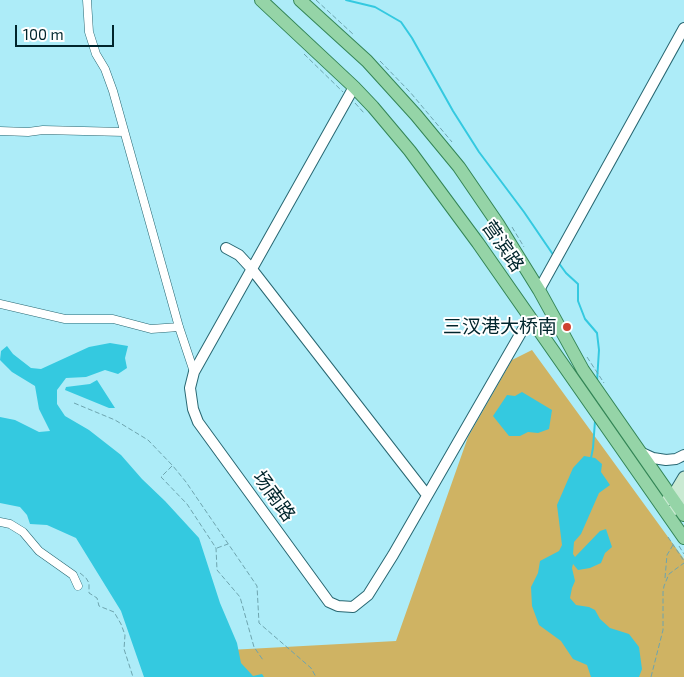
<!DOCTYPE html>
<meta charset="utf-8">
<style>
body{margin:0}
#map{position:relative;width:684px;height:677px;overflow:hidden;background:#adecf8;font-family:"Exo 2",sans-serif}
canvas{display:block}
.scale{position:absolute;left:15px;top:25px;width:99px;height:22px;box-sizing:border-box;border:2px solid #00252c;border-top:0;padding-left:6px;font-size:15px;line-height:18px;white-space:nowrap;color:#00252c;-webkit-text-stroke:4px #fff;paint-order:stroke}
</style>
<div id="map">
<canvas width="684" height="677"></canvas>
<div class="scale">100 m</div>
</div>
<script>
const c = document.querySelector('canvas').getContext('2d');
c.lineJoin = 'round';
function paint(path, color) {
  c.fillStyle = color;
  c.fill(path, 'evenodd');
}
function poly(rows) {
  const path = new Path2D();
  for (const r of rows) {
    path.moveTo(r[0], r[1]);
    for (let i = 2; i < r.length; i += 2) path.lineTo(r[i], r[i + 1]);
  }
  return path;
}
function trace(path, color, width, dash) {
  c.strokeStyle = color;
  c.lineWidth = width;
  c.lineCap = dash ? 'butt' : 'round';
  c.setLineDash(dash || []);
  c.stroke(path);
}
function drawText(font, color, halo, rows, align = 'center') {
  c.font = font + ' "Exo 2","Noto Sans SC",sans-serif';
  c.lineWidth = 4;
  c.setLineDash([]);
  c.textBaseline = 'middle';
  c.strokeStyle = halo;
  c.fillStyle = color;
  for (const [text, x, y, turn = 0] of rows) {
    c.save();
    c.translate(x, y);
    c.rotate((+turn || 0) * Math.PI / 180);
    c.textAlign = isNaN(turn) ? turn : align;
    if (halo) c.strokeText(text, 0, 0);
    c.fillText(text, 0, 0);
    c.restore();
  }
}
paint(poly([
 [532,350,684,559,684,677,234,677,229,650,396,641,468,437,512,360]
]), '#cfb363');
paint(poly([
 [110,343,128,346,125,358,127,368,118,374,105,370,86,377,66,378,57,390,57,404,65,416,89,430,121,455,142,479,165,501,199,538,220,603,237,643,241,663,253,676,262,674,264,677,144,677,121,611,76,538,47,525,30,524,27,515,20,507,0,503,0,417,15,420,39,432,50,431,39,409,35,386,12,372,0,360,1,351,7,346,13,354,31,368,41,369,89,347],
 [97,380,115,408,109,408,65,390,66,387,90,384],
 [522,392,552,410,549,429,538,433,528,432,520,436,509,436,493,416,507,395,515,396],
 [584,456,595,458,602,464,601,472,610,485,599,493,581,534,574,542,573,554,575,557,600,531,606,529,612,547,605,553,601,563,590,568,578,570,573,564,572,568,575,581,572,588,570,598,576,605,589,607,595,610,600,619,610,628,629,634,639,647,642,669,639,677,591,677,587,665,573,659,561,641,539,625,532,606,531,587,538,573,540,561,559,551,562,545,557,505,573,468]
]), '#34c9e0');
trace(poly([
 [346,0,375,7,401,22,412,38,453,111,479,152,524,212,554,256],
 [558,262,566,273,578,284,578,301,585,319,597,333,599,350,597,381],
 [591,458,593,448,595,421]
]), '#34c9e0', 2);
const minor = poly([
 [87,0,89,32,96,54,105,69,113,91,179,327,194,372],
 [0,131,28,132,43,130,124,132],
 [0,304,65,319,113,319,151,329,179,327],
 [0,522,10,524,23,532,39,551,73,575,78,586]
]);
const tertiary = poly([
 [354,87,194,372,190,388,193,409,198,422,329,602,338,606,353,607,368,595,393,555,530,317],
 [226,248,239,255,251,268,427,495],
 [539,290,684,28],
 [640,452,653,458,666,460,676,459,684,455]
]);
const secondary = poly([
 [666,501,672,497,684,477],
 [673,510,678,506,684,493]
]);
const primary = poly([
 [261,0,354,87,373,107,410,151,478,243,684,538],
 [300,0,367,61,416,115,459,167,498,224,539,290,583,370,684,515]
]);
trace(minor, '#286772', 9);
trace(tertiary, '#286772', 12);
trace(secondary, '#286772', 13);
trace(primary, '#338556', 14);
trace(poly([
 [316,0,354,35],
 [304,54,343,92],
 [380,61,410,92,452,142],
 [355,103,364,113],
 [512,227,524,247],
 [587,357,604,383],
 [74,403,115,420,148,440,173,466,186,482,257,586,259,623,311,668,316,677],
 [172,466,161,477,187,504,216,548,217,570,240,597,254,647,263,660],
 [668,537,684,561],
 [679,546,684,554],
 [217,548,228,544],
 [80,573,86,578,89,583,89,593,97,598,99,606,114,612,121,624,125,635,124,649,133,677],
 [665,578,667,555,673,545],
 [651,677,663,630,663,592,664,586,669,574,684,563]
]), '#6ea4ae', 1, [5, 2.5]);
trace(minor, '#fff', 8);
trace(tertiary, '#fff', 10);
trace(secondary, '#caead3', 11);
trace(primary, '#95d4a7', 12);
for (const [x, y, r, color] of [
 [567,327,5,"#cf4230"]
]) {
  const dot = new Path2D();
  dot.arc(x, y, r, 0, 2 * Math.PI);
  c.fillStyle = color;
  c.fill(dot);
  trace(dot, '#fff', 2);
}
drawText('19px', '#00252c', '#fff', [
 ["营滨路",503,246,55],
 ["场南路",274,496,54]
]);
drawText('19px', '#00252c', '#fff', [
 ["三汊港大桥南",557,327]
], 'right');
</script>
